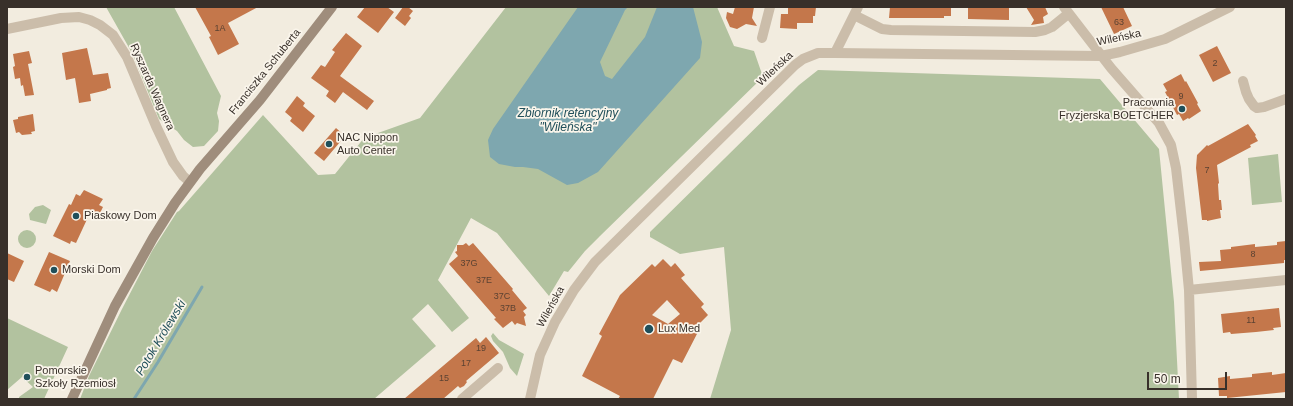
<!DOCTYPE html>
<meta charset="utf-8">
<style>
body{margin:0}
#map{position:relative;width:1293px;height:406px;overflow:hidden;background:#f2ecdf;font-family:Arial,sans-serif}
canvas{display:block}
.frame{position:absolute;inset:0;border:8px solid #38302a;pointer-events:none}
.scale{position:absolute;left:1147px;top:372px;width:80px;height:18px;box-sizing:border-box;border:2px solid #38302a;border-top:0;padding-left:5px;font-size:12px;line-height:14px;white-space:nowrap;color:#38302a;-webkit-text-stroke:3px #faf5eb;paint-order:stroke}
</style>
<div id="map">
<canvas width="1293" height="406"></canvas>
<div class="frame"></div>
<div class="scale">50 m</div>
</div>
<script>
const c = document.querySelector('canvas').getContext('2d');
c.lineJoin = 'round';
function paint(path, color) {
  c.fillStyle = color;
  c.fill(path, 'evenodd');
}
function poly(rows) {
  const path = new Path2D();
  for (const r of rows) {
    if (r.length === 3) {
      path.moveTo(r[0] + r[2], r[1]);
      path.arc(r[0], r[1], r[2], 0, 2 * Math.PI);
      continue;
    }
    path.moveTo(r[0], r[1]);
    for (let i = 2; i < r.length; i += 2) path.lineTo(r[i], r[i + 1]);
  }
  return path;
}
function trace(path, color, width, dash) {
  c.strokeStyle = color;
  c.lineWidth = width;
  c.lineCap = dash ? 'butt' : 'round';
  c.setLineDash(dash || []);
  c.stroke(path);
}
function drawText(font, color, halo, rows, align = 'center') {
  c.font = font + ' Arial,sans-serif';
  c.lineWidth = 3.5;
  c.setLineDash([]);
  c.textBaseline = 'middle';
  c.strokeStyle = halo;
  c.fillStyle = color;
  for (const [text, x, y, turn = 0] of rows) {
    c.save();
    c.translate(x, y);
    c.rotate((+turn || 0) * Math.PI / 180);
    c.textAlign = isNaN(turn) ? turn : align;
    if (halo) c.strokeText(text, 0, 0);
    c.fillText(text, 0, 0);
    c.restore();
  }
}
paint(poly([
 [106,7,174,7,221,96,217,113,219,121,218,131,204,146,193,147,184,140,177,131,159,119,132,53],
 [506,7,717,7,734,46,754,51,763,77,600,236,585,251,568,272,564,271,549,296,497,233,471,218,438,280,469,318,452,332,428,304,412,319,436,346,374,399,80,399,89,376,122,309,152,251,177,212,179,211,263,115,318,175,335,174,364,138,420,118],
 [818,70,1100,79,1159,149,1174,302,1179,399,710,399,731,330,724,247,680,254,650,237,650,232,799,85],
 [1278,154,1282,202,1252,205,1248,158],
 [43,205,51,210,46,224,30,220,29,214,35,207],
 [27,239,9],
 [7,318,68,347,44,399,19,399,19,397,33,387,22,377,7,390],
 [493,333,499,340,524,354,517,376,510,368,503,352,493,341,491,336]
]), '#b2c29f');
paint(poly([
 [578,7,628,7,625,10,600,62,605,76,612,79,645,37,657,7,693,7,702,42,700,58,598,172,578,183,567,185,538,169,523,167,515,167,499,164,490,157,488,140,493,129]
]), '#7ea7af');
trace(poly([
 [134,399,158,362,202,287]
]), '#7ea7af', 3);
paint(poly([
 [195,7,258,7,228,23,239,44,218,55,209,37,211,36],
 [365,7,387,7,394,12,378,33,357,17],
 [403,7,408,7,413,11,409,16,411,18,405,26,395,18],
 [735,7,754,7,752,18,757,26,746,24,737,29,730,27,726,18,727,12,733,14],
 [788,7,816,7,815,16,813,16,813,23,797,23,797,29,780,28,781,14,788,14],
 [890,7,951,7,951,16,944,16,944,18,889,18],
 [968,7,1009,7,1009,20,968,19],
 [1026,7,1045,7,1048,14,1043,17,1044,23,1031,25,1034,20],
 [1101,7,1123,7,1132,26,1114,34],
 [346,33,362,46,340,76,374,101,367,110,343,92,335,103,326,96,329,91,311,78,321,65,325,67,335,52,332,50],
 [1217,46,1231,73,1213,82,1199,55],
 [87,48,93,75,108,73,111,88,107,89,107,90,90,94,91,101,79,103,75,78,66,80,62,53],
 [29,51,32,63,28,64,34,95,25,96,23,85,21,86,20,78,15,79,13,67,15,66,13,54],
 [1181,74,1185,82,1186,81,1198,103,1197,104,1201,111,1189,119,1188,118,1183,121,1179,114,1177,115,1165,92,1167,91,1163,84],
 [297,96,305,103,303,106,315,116,303,132,290,121,292,118,285,112],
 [33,114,35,131,31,132,32,134,22,135,19,132,16,133,13,120,18,119,18,117],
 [1248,124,1256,135,1255,136,1258,141,1250,145,1251,147,1217,165,1219,183,1218,184,1219,200,1221,200,1222,210,1220,210,1221,218,1207,221,1207,220,1202,220,1196,168,1197,155,1207,145,1208,146],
 [336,128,345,136,324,161,314,153],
 [84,190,103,199,99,205,103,207,97,219,89,215,76,243,71,241,70,244,53,236,69,204,71,205,76,194,80,196],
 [1286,241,1286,260,1284,260,1284,263,1200,271,1199,262,1221,261,1220,250,1231,249,1231,247,1255,244,1255,247,1277,245,1277,242],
 [466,243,469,246,473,243,513,289,512,290,527,308,523,311,526,315,524,317,526,326,517,323,515,325,512,321,503,328,494,319,496,318,449,264,458,256,455,252,457,251,457,245,463,245],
 [49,252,70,261,57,292,52,289,50,292,34,285],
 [7,253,24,261,14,282,7,279],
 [663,259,671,267,675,263,685,275,681,278,704,304,701,307,708,315,696,327,699,330,682,363,673,359,653,399,618,399,620,396,582,376,602,336,599,334,620,295,652,264,655,267],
 [667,300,680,314,668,324,652,315],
 [1279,308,1281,327,1273,328,1274,330,1256,332,1231,334,1230,332,1223,333,1221,314],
 [486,337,499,353,466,381,467,382,464,386,460,388,458,386,443,399,404,399,476,338,480,343],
 [1272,372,1272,375,1286,373,1286,392,1227,398,1227,396,1219,396,1218,378,1230,376,1230,379,1252,377,1252,374]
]), '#c4774b');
trace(poly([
 [1064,7,1111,68,1159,123,1171,145,1176,168,1184,238,1189,290,1192,399],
 [854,15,882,29,891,30,1035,32,1045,30,1052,27,1068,14],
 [7,29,61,18,79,17,90,20,100,25,113,35,127,57,156,126,173,162,183,176,190,182],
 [762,38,770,7],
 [835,53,858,7],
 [1243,81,1246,92,1249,99,1254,106,1257,108,1264,107,1286,99],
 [1189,290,1286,280],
 [462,399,498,368]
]), '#cbbdaa', 10);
trace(poly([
 [530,399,540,355,555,322,574,290,595,262,795,65,803,59,818,53,835,53,1101,56,1120,52,1165,39,1230,7]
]), '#cbbdaa', 10);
trace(poly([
 [72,399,115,306,153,238,175,203,200,169,260,100,332,7]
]), '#9f8d7c', 10);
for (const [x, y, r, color] of [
 [1182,109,4,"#204f5a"],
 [329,144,4,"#204f5a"],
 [76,216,4,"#204f5a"],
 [54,270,4,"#204f5a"],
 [649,329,5,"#204f5a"],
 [27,377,4,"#204f5a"]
]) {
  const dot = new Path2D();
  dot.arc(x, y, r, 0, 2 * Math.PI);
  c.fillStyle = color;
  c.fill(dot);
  trace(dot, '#faf5eb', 1.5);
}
drawText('9px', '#5b4232', null, [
 ["63",1119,23],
 ["1A",220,29],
 ["2",1215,64],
 ["9",1181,97],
 ["7",1207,171],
 ["8",1253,255],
 ["37G",469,264],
 ["37E",484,281],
 ["37C",502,297],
 ["37B",508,309],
 ["11",1251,321],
 ["19",481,349],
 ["17",466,364],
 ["15",444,379]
]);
drawText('11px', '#38302a', '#faf5eb', [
 ["Wileńska",1119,38,-12],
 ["Wileńska",775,69,-43],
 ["Franciszka Schuberta",265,72,-51],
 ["Ryszarda Wagnera",152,87,66],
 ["Wileńska",551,307,-61]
]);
drawText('11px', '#38302a', '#faf5eb', [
 ["Pracownia",1174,103,"right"],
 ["Fryzjerska BOETCHER",1174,116,"right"],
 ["NAC Nippon",337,138],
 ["Auto Center",337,151],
 ["Piaskowy Dom",84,216],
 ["Morski Dom",62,270],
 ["Lux Med",658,329],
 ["Pomorskie",35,371],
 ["Szkoły Rzemiosł",35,384]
], 'left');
drawText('italic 12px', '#204f5a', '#faf5eb', [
 ["Zbiornik retencyjny",568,114],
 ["\"Wileńska\"",568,128],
 ["Potok Królewski",161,338,-59]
]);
</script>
